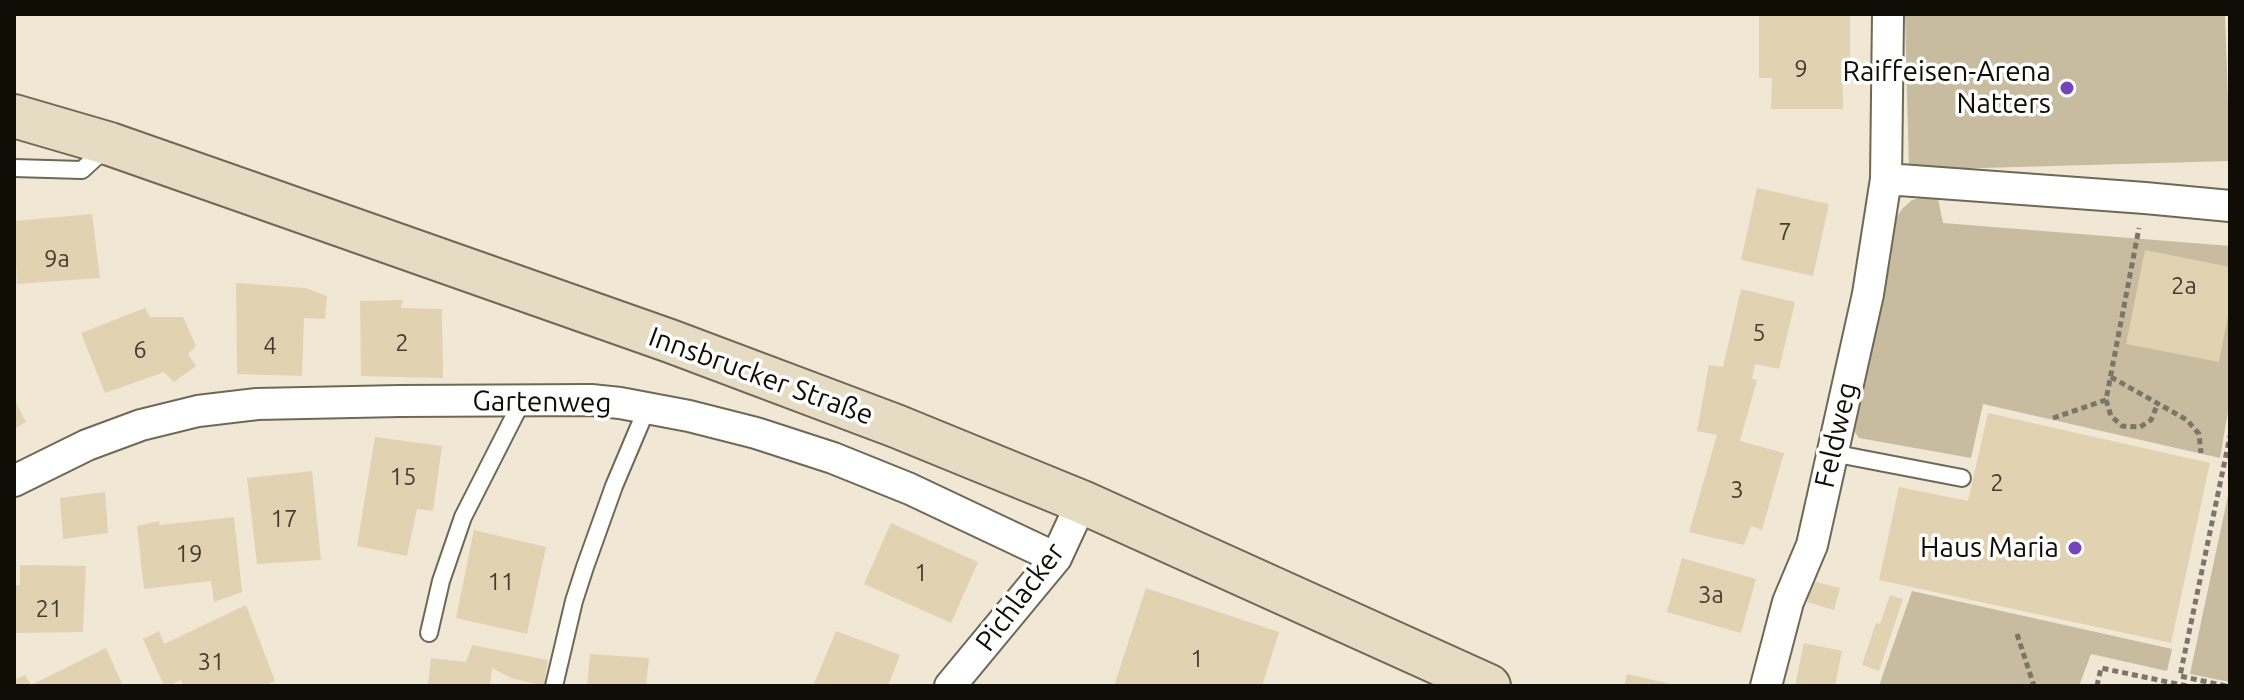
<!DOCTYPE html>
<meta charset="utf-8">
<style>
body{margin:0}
#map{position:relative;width:2244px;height:700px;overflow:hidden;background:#f0e8d5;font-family:Ubuntu,sans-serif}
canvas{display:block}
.frame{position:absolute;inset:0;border:16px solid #100d07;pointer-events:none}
</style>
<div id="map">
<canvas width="2244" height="700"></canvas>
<div class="frame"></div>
</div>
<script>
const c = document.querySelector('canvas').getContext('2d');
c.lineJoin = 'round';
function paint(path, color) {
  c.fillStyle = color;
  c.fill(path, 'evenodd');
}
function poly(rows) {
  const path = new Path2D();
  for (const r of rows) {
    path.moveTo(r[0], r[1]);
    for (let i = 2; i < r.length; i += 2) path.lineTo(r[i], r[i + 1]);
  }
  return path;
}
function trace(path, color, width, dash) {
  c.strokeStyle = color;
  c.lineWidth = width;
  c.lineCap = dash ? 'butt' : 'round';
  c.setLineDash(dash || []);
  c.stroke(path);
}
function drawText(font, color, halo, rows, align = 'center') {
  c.font = font + ' Ubuntu,sans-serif';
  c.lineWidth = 7;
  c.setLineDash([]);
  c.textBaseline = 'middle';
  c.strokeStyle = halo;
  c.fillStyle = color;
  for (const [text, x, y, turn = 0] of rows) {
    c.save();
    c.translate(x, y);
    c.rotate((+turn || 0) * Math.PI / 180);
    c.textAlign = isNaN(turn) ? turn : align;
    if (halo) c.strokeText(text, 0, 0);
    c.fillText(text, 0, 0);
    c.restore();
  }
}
paint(poly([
 [1905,14,2225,14,2230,161,1909,170],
 [1937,194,1943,223,2230,246,2230,399,2220,458,1983,404,1971,458,1859,438,1853,429,1891,258,1894,221,1902,209,1912,200],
 [2230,486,2230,682,2190,674],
 [1912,591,2172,649,2167,671,2091,654,2079,686,1879,686]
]), '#c7bba0');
paint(poly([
 [1759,14,1850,14,1850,60,1842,60,1843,109,1771,109,1772,78,1759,78],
 [1757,188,1829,204,1813,276,1741,260],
 [92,214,100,278,17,284,14,221],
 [2145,250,2230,267,2230,306,2219,362,2126,344],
 [236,283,305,288,327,296,325,319,304,318,302,376,237,374],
 [1741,289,1795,302,1779,369,1755,364,1752,379,1757,380,1740,441,1784,453,1762,530,1751,526,1744,545,1689,532,1717,435,1697,431,1709,365,1723,367],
 [403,300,401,308,442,309,443,378,361,376,360,301],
 [145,308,150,317,183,317,196,346,188,354,196,366,174,382,164,372,105,393,81,333],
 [14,399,26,422,14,429],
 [1988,413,2210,463,2171,643,1879,580,1899,487,1968,501],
 [375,437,442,446,433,511,417,509,407,556,357,546],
 [312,471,321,560,257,564,247,478],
 [105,492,108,533,63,539,60,498],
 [234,517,242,592,214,602,211,581,144,589,137,526,159,521,160,525],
 [891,523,978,562,951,623,864,584],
 [474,530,546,547,527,634,456,618],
 [1682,558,1756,579,1741,633,1667,612],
 [20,565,86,566,83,632,14,633,14,586,20,585],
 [1812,581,1840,588,1834,610,1807,602],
 [1146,588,1279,632,1262,686,1114,686],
 [1890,595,1903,599,1879,671,1862,665,1876,623,1880,624],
 [246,605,275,681,263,686,183,686,181,680,168,686,164,686,143,639,159,631,164,644],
 [836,631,900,655,888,686,813,686],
 [1804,643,1842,651,1835,686,1795,686],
 [472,645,548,660,544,686,511,678,492,668,490,686,428,686,431,658,466,662],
 [106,648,123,686,14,686,14,680,25,675,31,685],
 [590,654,649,658,646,686,587,686],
 [1627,674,1675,685,1675,686,1624,686]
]), '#e1d3b1');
const lane = poly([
 [14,168,82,170,106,148],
 [1832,453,1962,478],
 [429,633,441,581,463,517,522,401],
 [554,686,574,601,585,567,614,486,647,408]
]);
const street = poly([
 [1886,179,2145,198,2230,206],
 [14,481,87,445,141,425,198,411,257,404,400,401,591,400,620,403,689,416,756,433,833,458,910,489,1056,558],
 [950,686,1056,558,1082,502],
 [1766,686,1788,602,1812,545,1868,294,1886,179,1888,14]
]);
const secondary = poly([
 [14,116,110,144,244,191,670,341,896,426,1082,502,1489,686]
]);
trace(lane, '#6f6857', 20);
trace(street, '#6f6857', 34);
trace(secondary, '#6f6857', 46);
trace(poly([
 [2111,377,2187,420,2199,434,2201,453],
 [2106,400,2111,416,2122,426,2140,427,2151,420,2158,403],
 [2053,418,2106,400,2139,228],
 [2017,634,2034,686],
 [2097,686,2101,668,2187,686],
 [2226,686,2180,676,2230,436]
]), '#7b7669', 5, [6, 4]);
trace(lane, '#fff', 16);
trace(street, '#fff', 30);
trace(secondary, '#e6dcc4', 42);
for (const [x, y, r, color] of [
 [2067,88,8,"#7444bc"],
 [2075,548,8,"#7444bc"]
]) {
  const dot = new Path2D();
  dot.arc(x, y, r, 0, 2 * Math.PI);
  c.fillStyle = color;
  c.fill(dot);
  trace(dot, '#fff', 3);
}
drawText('24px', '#443e32', null, [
 ["9",1801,69],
 ["7",1785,232],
 ["9a",57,259],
 ["2a",2184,286],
 ["5",1759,333],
 ["2",402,343],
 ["4",270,346],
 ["6",140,350],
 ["15",403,477],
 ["2",1997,483],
 ["3",1737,490],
 ["17",284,519],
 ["19",189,554],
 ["1",921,573],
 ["11",501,582],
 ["3a",1711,595],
 ["21",49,609],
 ["1",1197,659],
 ["31",211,662]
]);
drawText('28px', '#100d07', '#fff', [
 ["Raiffeisen-Arena",2051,72],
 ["Natters",2051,104],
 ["Haus Maria",2059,548]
], 'right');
drawText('28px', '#100d07', '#fff', [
 ["Innsbrucker Straße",761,376,20],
 ["Gartenweg",542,402,1],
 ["Feldweg",1836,435,-77],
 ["Pichlacker",1020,597,-53]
]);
</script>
